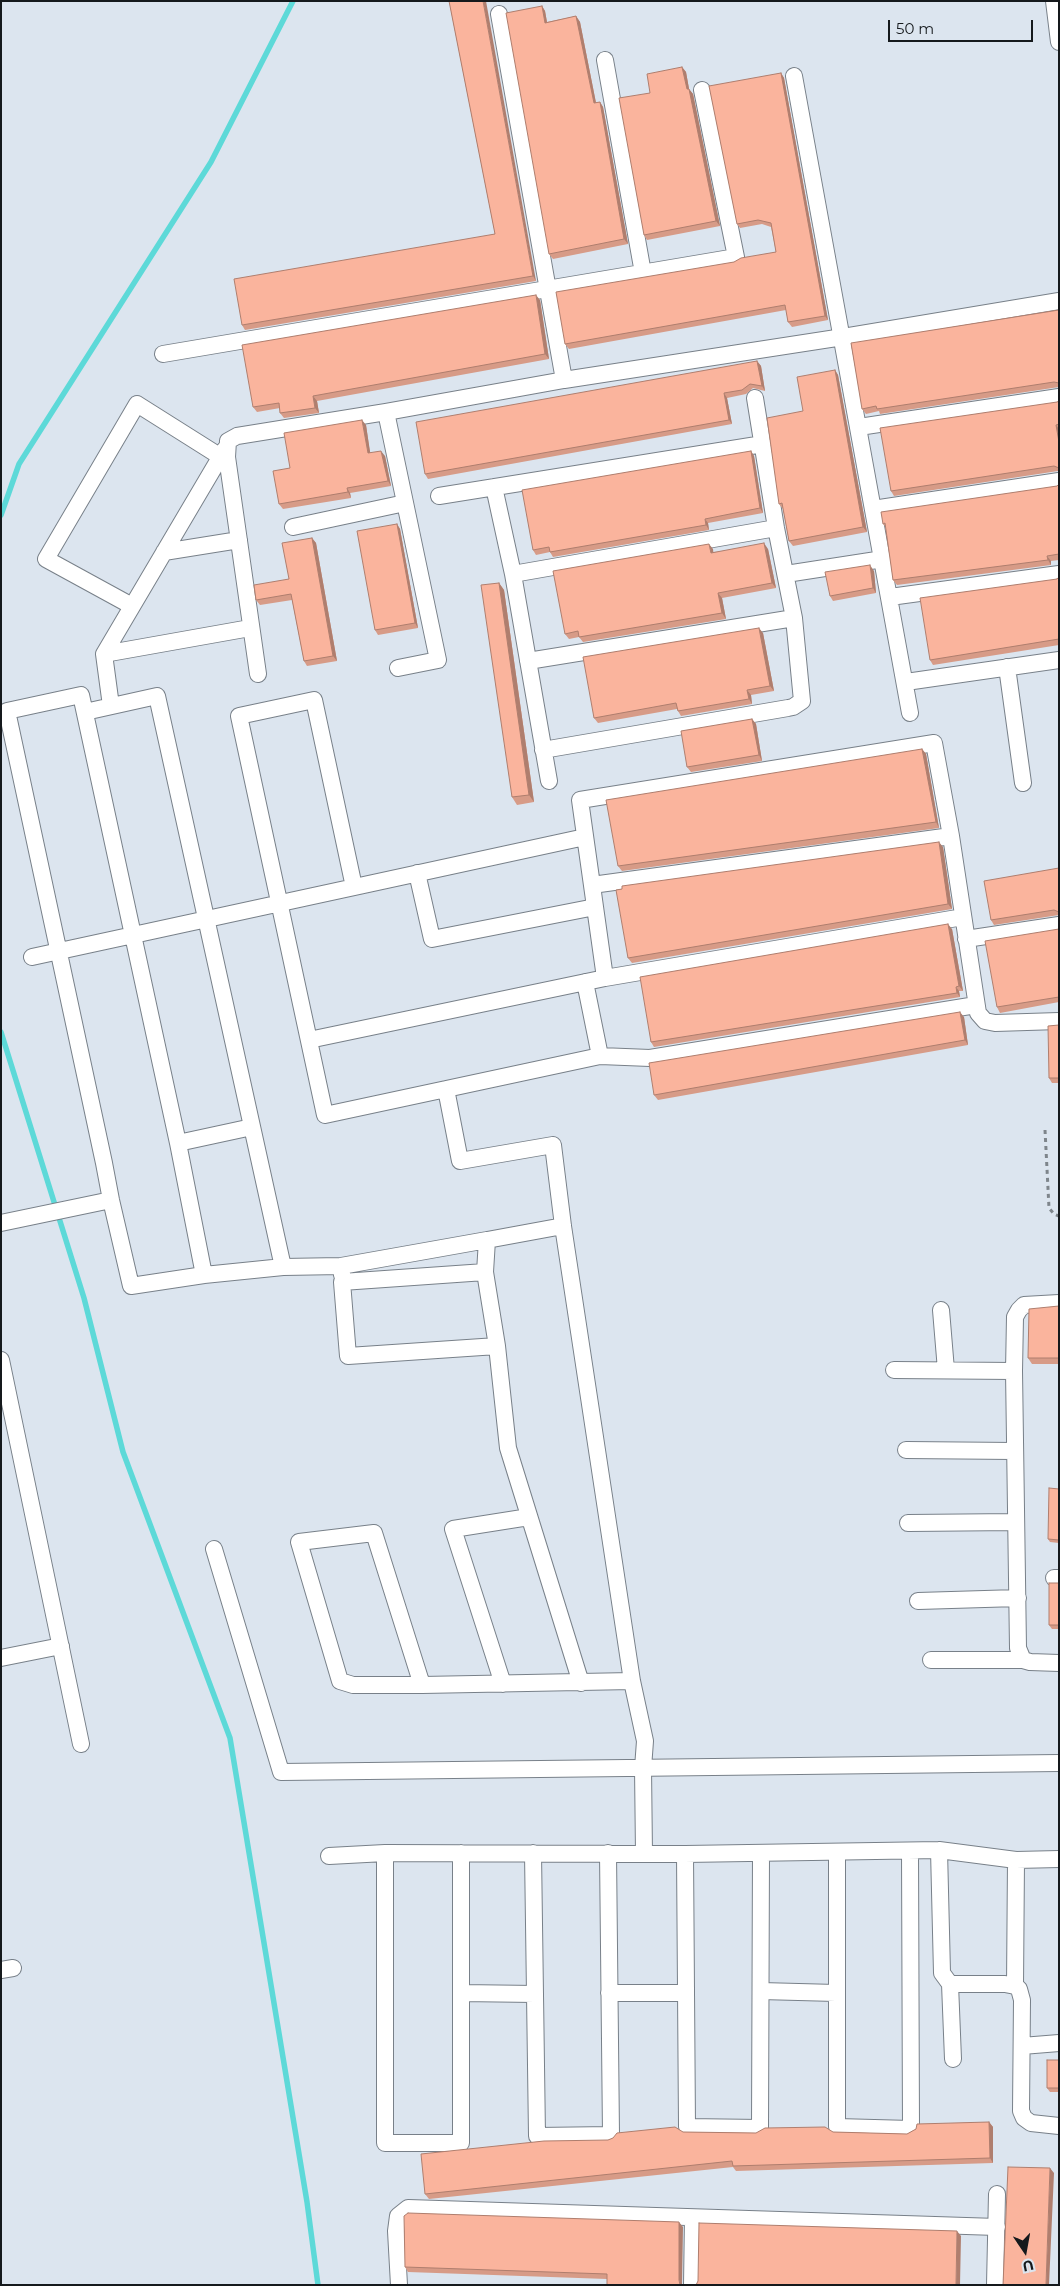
<!DOCTYPE html>
<style>
body{margin:0}
#map{position:relative;width:1060px;height:2286px;overflow:hidden;background:#dce5ef;font-family:Montserrat,sans-serif}
canvas{display:block}
.frame{position:absolute;inset:0;border:2px solid #15191c;pointer-events:none}
.north{position:absolute;left:1000px;top:2226px;width:50px;height:50px;-webkit-text-stroke:4px #dce5ef;paint-order:stroke;rotate:168deg;font-size:14px;font-weight:700;line-height:20px;text-align:center;color:#15191c}
.north::after{content:'';display:block;margin:auto;width:18px;height:22px;background:#15191c;clip-path:polygon(50% 0,100% 100%,50% 72%,0 100%)}
.scale{position:absolute;left:888px;top:20px;width:145px;height:22px;box-sizing:border-box;border:2px solid #15191c;border-top:0;padding-left:6px;font-size:15px;line-height:18px;white-space:nowrap;color:#15191c;-webkit-text-stroke:4px #dce5ef;paint-order:stroke}
</style>
<div id="map">
<canvas width="1060" height="2286"></canvas>
<div class="frame"></div>
<div class="north">U</div>
<div class="scale">50 m</div>
</div>
<script>
const c = document.querySelector('canvas').getContext('2d');
c.lineJoin = 'round';
function poly(rows) {
  const path = new Path2D();
  for (const r of rows) {
    path.moveTo(r[0], r[1]);
    for (let i = 2; i < r.length; i += 2) path.lineTo(r[i], r[i + 1]);
  }
  return path;
}
function trace(path, color, width, dash) {
  c.strokeStyle = color;
  c.lineWidth = width;
  c.lineCap = dash ? 'butt' : 'round';
  c.setLineDash(dash || []);
  c.stroke(path);
}
function paint(path, color) {
  c.fillStyle = color;
  c.fill(path, 'evenodd');
}
trace(poly([
 [1,515,19,464,211,162,293,1],
 [1,1032,84,1298,123,1452,230,1738,307,2202,318,2285]
]), '#5dd9d8', 5.5);
const street = poly([
 [1054,1,1059,42],
 [499,14,564,380],
 [605,60,643,273],
 [794,76,910,713],
 [163,354,736,257,702,90],
 [386,412,438,660,398,668],
 [859,427,1059,397],
 [494,487,513,574,549,781],
 [439,496,763,444],
 [873,509,1059,481],
 [293,527,405,503],
 [164,552,239,540],
 [513,574,776,528],
 [786,574,883,559],
 [890,597,1059,574],
 [132,606,46,559,137,404,221,457],
 [104,654,250,628],
 [528,661,794,618],
 [1007,667,1023,783],
 [258,674,227,457,228,441,237,436,386,412,564,380,843,337,1059,301],
 [906,682,1059,660],
 [111,706,104,654,225,449],
 [85,712,157,696,283,1267],
 [543,750,788,708,793,707,802,701,794,618,776,528,755,398],
 [417,873,432,939,595,907],
 [592,885,951,836],
 [354,887,314,700,239,716,325,1115,600,1056,650,1058,976,1005],
 [966,939,1059,925],
 [32,957,585,837],
 [605,978,963,917],
 [585,982,600,1056],
 [309,1040,605,978,580,800,934,743,951,836,978,1013,985,1021,995,1023,1059,1021],
 [446,1089,460,1161,553,1145,563,1226,632,1681,645,1741,643,1768,644,1854],
 [252,1127,178,1143,81,695,7,711,104,1163,111,1200,131,1286,204,1275,283,1267,341,1266],
 [178,1143,204,1275],
 [1,1223,111,1200],
 [563,1226,487,1240,485,1272,497,1346,508,1448,581,1683],
 [485,1272,342,1282,348,1356,497,1346],
 [342,1275,341,1266,487,1240],
 [1059,1303,1024,1305,1019,1310,1015,1317,1014,1371,1018,1648,1023,1660,1030,1662,1059,1663],
 [941,1310,946,1370],
 [1,1360,81,1744],
 [894,1370,1014,1371],
 [906,1450,1014,1451],
 [908,1523,1016,1522],
 [214,1549,281,1772,1059,1763],
 [1054,1578,1059,1578],
 [918,1601,1018,1598],
 [1,1658,61,1646],
 [931,1660,1023,1660],
 [503,1684,453,1529,529,1517],
 [422,1685,374,1533,299,1542,340,1681,353,1685,422,1685,632,1681],
 [939,1850,942,1973,950,1984,1005,1984,1015,1986,1019,1989,1022,2000,1021,2111,1024,2118,1031,2123,1059,2126],
 [837,1852,837,2127,911,2129,910,1851],
 [385,1853,385,2143,461,2143,461,1853],
 [533,1853,537,2136,611,2135,608,1853],
 [685,1854,687,2127,760,2128,761,1853],
 [329,1856,385,1853,685,1854,939,1850,1016,1860,1059,1859],
 [1,1970,13,1968],
 [950,1984,953,2059],
 [1015,1986,1016,1860],
 [761,1991,836,1993],
 [461,1993,535,1994],
 [609,1993,686,1993],
 [1022,2046,1059,2043],
 [399,2285,396,2231,398,2216,408,2208,997,2227],
 [692,2285,693,2218],
 [995,2285,997,2194]
]);
trace(street, '#788089', 18);
trace(poly([
 [1045,1130,1049,1208,1054,1214,1059,1216]
]), '#7e858b', 3, [4, 4]);
trace(street, '#fff', 16);
paint(poly([
 [449,1,536,281,245,330,242,325,495,234],
 [542,6,545,11,547,22,576,16,580,22,596,103,600,102,603,107,628,244,553,259,549,254],
 [682,67,686,72,689,89,693,94,720,226,647,240,644,235,650,93],
 [781,73,784,78,828,320,792,327,788,322,786,310,569,349,565,344,734,262,776,252,771,227,762,224,740,228,737,224],
 [540,300,549,359,317,401,319,413,284,418,280,413,280,408,257,412,253,407],
 [1059,310,1059,387,880,414,879,411,866,414,862,409],
 [757,361,761,366,765,391,753,388,746,394,727,398,732,424,428,479,425,474],
 [835,370,838,375,867,532,793,546,789,541,783,509,779,504,803,411],
 [1059,401,1059,472,1058,471,894,496,891,491],
 [366,425,370,453,385,456,391,486,350,493,351,498,283,509,279,504,290,468],
 [751,451,754,456,763,513,708,523,709,530,553,557,550,552,536,555,533,550],
 [1059,484,1059,560,1051,561,1051,565,897,585,893,580,886,527,883,524,1057,486],
 [397,524,400,529,418,628,378,635,375,630],
 [312,538,316,543,337,661,307,666,304,661,292,600,260,605,256,600,289,579],
 [713,549,713,552,768,549,776,588,722,598,726,619,583,642,579,637,569,639,565,634],
 [874,571,876,593,833,601,830,596],
 [1059,577,1059,645,933,665,930,660],
 [499,583,504,590,534,802,517,805,512,797],
 [763,633,774,691,751,695,752,704,681,716,678,711,677,709,598,723,594,718],
 [752,719,756,724,762,761,691,772,687,767],
 [922,749,926,754,939,828,622,871,618,866],
 [943,847,952,909,632,963,628,958,622,889],
 [1059,868,1059,915,994,925,991,920],
 [952,929,963,991,959,991,960,997,654,1047,651,1042],
 [1059,929,1059,1002,1000,1013,997,1007,1057,930],
 [964,1017,968,1045,658,1100,654,1095],
 [1059,1025,1059,1083,1052,1083,1049,1078],
 [1059,1306,1059,1364,1032,1364,1028,1358],
 [1059,1489,1059,1543,1050,1542,1048,1539],
 [1059,1583,1059,1629,1052,1629,1049,1625],
 [1059,2060,1059,2092,1050,2092,1047,2088],
 [989,2122,993,2127,993,2163,736,2171,733,2167,429,2199,425,2194,608,2140,683,2132,756,2133,833,2132,907,2134,916,2129],
 [683,2227,607,2279,408,2272,405,2267]
]), '#d79b87');
paint(poly([
 [483,1,486,1,536,281,533,276],
 [542,6,545,11,548,28,545,23],
 [576,16,580,22,597,108,594,103],
 [682,67,686,72,690,94,687,89],
 [781,73,784,78,828,320,825,316],
 [689,89,693,94,720,226,716,221],
 [600,102,603,107,628,244,624,239],
 [536,295,540,300,549,359,545,354],
 [757,361,761,366,765,391,762,386],
 [835,370,838,375,867,532,863,527],
 [724,393,727,398,732,424,729,420],
 [313,396,317,401,319,413,315,408],
 [362,420,366,425,371,458,368,453],
 [1056,425,1059,429,1059,442],
 [381,451,385,456,391,486,388,481],
 [751,451,754,456,763,513,760,508],
 [347,488,350,493,351,498,348,492],
 [705,519,708,523,709,530,706,525],
 [397,524,400,529,418,628,415,623],
 [312,538,316,543,337,661,333,656],
 [764,543,768,549,776,588,772,583],
 [709,544,713,549,714,558,711,553],
 [1047,556,1051,561,1051,565,1048,560],
 [870,565,874,571,876,593,873,588],
 [499,583,504,590,534,802,529,795],
 [718,593,722,598,726,619,722,613],
 [759,628,763,633,774,691,770,686],
 [747,690,751,695,752,704,749,699],
 [752,719,756,724,762,761,759,755],
 [922,749,926,754,939,828,936,822],
 [939,842,943,847,952,909,948,904],
 [948,924,952,929,963,991,959,986],
 [956,987,959,991,960,997,957,993],
 [960,1012,964,1017,968,1045,965,1040],
 [989,2122,993,2127,993,2163,990,2158],
 [1050,2168,1054,2173,1049,2285,1046,2285],
 [679,2222,683,2227,682,2285,680,2285,679,2280],
 [957,2231,961,2236,960,2285,956,2285]
]), '#af7e6e');
const building = poly([
 [449,1,483,1,533,276,242,325,234,279,495,234,449,1],
 [542,6,545,23,576,16,594,103,600,102,624,239,549,254,506,13,542,6],
 [682,67,687,89,689,89,716,221,644,235,619,98,650,93,647,74,682,67],
 [781,73,825,316,788,322,785,305,565,344,556,292,734,262,741,258,776,252,771,223,758,220,737,224,709,86,781,73],
 [536,295,545,354,313,396,315,408,280,413,279,403,253,407,242,345,536,295],
 [1059,310,1059,383,1054,382,877,409,876,406,862,409,851,343,1059,310],
 [757,361,762,386,750,384,742,390,724,393,729,420,425,474,416,422,757,361],
 [835,370,863,527,789,541,782,503,779,504,767,418,803,411,797,377,835,370],
 [1059,401,1059,424,1056,425,1059,442,1059,468,1054,466,891,491,880,428,1057,402,1059,401],
 [362,420,368,453,381,451,388,481,347,488,348,492,279,504,273,471,290,468,284,433,362,420],
 [751,451,760,508,705,519,706,525,550,552,549,547,533,550,522,490,751,451],
 [1059,484,1059,554,1047,556,1048,560,893,580,885,523,883,524,881,512,1057,486,1059,484],
 [397,524,415,623,375,630,357,531,397,524],
 [312,538,333,656,304,661,291,594,256,600,254,585,289,579,282,543,312,538],
 [764,543,772,583,718,593,722,613,579,637,578,631,565,634,553,571,709,544,711,553,764,543],
 [870,565,873,588,830,596,825,572,870,565],
 [1059,577,1059,639,930,660,920,598,1057,579,1059,577],
 [499,583,529,795,512,797,481,585,499,583],
 [759,628,770,686,747,690,749,699,678,711,676,703,594,718,583,657,759,628],
 [752,719,759,755,687,767,681,731,752,719],
 [922,749,936,822,618,866,606,800,922,749],
 [939,842,948,904,628,958,616,890,622,889,622,886,939,842],
 [1059,868,1059,912,1054,910,991,920,984,881,1059,868],
 [948,924,959,986,956,987,957,993,651,1042,640,977,948,924],
 [1059,929,1059,997,997,1007,985,941,1059,929],
 [960,1012,965,1040,654,1095,649,1063,960,1012],
 [1059,1025,1059,1078,1049,1078,1048,1026,1059,1025],
 [1059,1306,1059,1358,1028,1358,1029,1309,1059,1306],
 [1049,1488,1059,1489,1059,1540,1048,1539,1049,1488],
 [1049,1583,1059,1583,1059,1625,1049,1625,1049,1583],
 [1047,2060,1059,2060,1059,2088,1047,2088,1047,2060],
 [989,2122,990,2158,733,2166,732,2161,425,2194,421,2154,544,2141,608,2140,613,2138,617,2133,675,2127,683,2132,756,2133,765,2128,825,2127,833,2132,907,2134,916,2129,917,2124,989,2122],
 [1008,2167,1050,2168,1046,2285,1003,2285,1008,2167],
 [408,2213,679,2222,679,2280,680,2285,607,2285,607,2274,405,2267,404,2216,408,2213],
 [699,2223,957,2231,956,2285,696,2285,698,2281,699,2223]
]);
paint(building, '#fab49d');
trace(building, '#af7e6e', 1);
</script>
